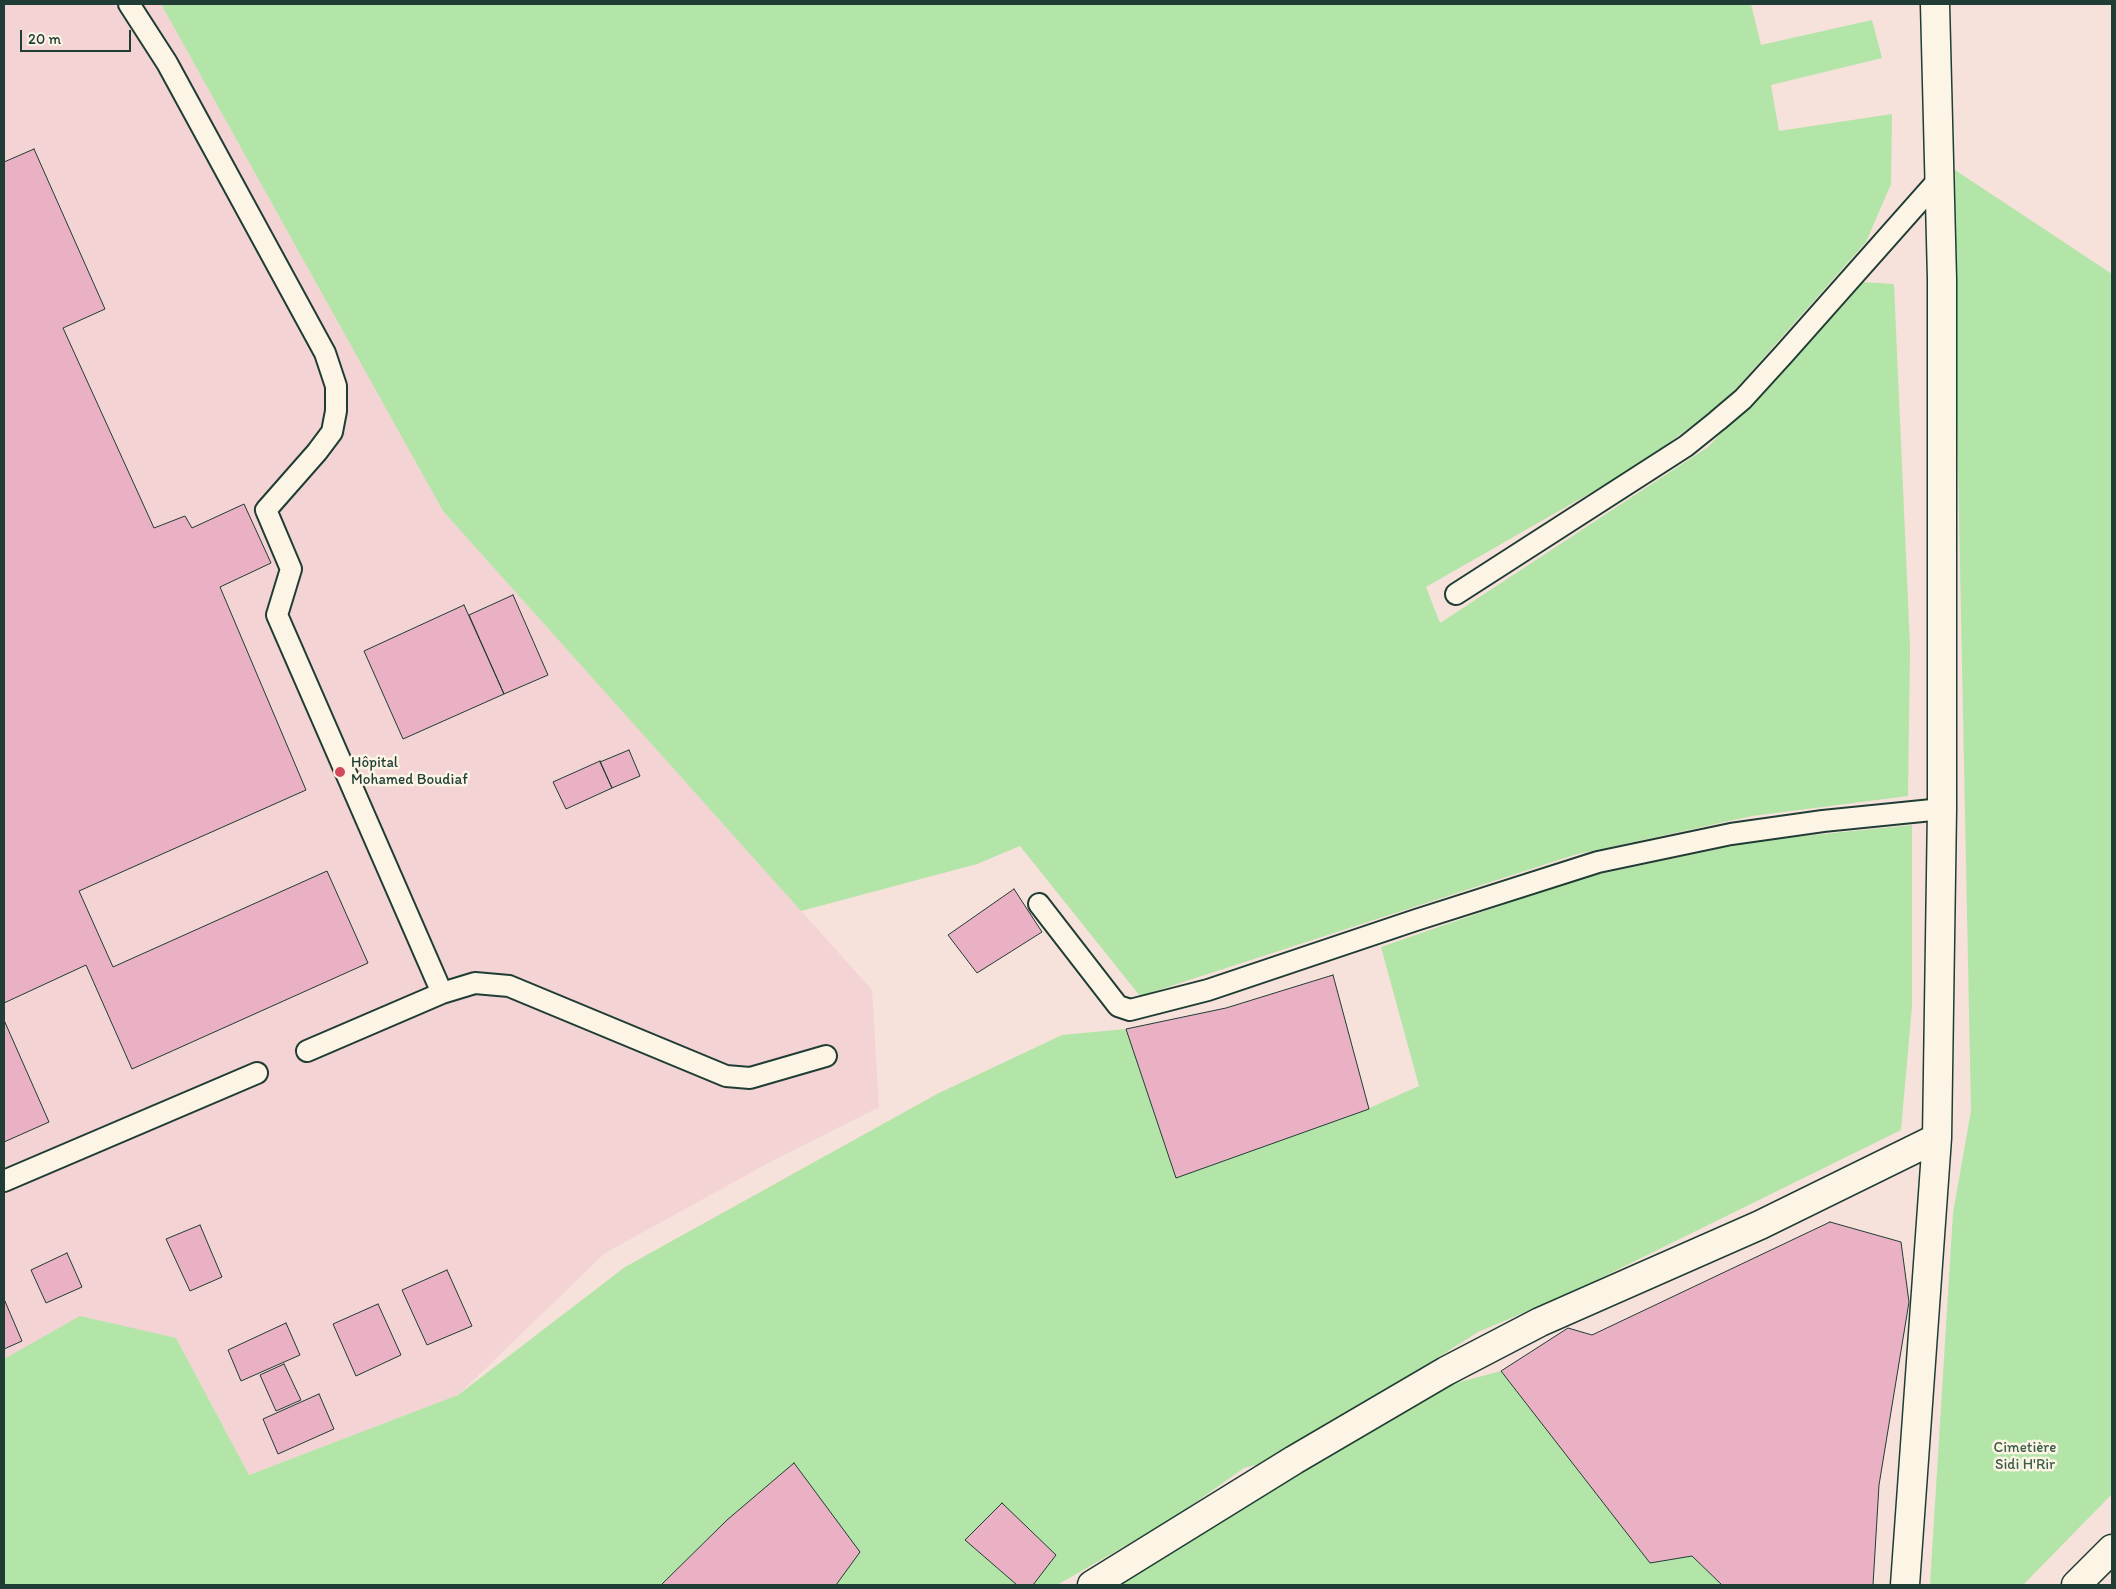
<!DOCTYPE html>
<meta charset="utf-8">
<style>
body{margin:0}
#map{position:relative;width:2116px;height:1589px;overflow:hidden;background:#f7e1db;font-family:Itim,sans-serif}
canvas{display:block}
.frame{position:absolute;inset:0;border:5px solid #1f3d34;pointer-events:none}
.scale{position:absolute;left:20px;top:30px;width:111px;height:22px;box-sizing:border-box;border:2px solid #1f3d34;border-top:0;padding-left:6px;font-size:15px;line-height:18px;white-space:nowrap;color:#1f3d34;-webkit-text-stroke:4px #fcf5e5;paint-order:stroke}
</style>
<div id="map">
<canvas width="2116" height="1589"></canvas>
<div class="frame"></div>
<div class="scale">20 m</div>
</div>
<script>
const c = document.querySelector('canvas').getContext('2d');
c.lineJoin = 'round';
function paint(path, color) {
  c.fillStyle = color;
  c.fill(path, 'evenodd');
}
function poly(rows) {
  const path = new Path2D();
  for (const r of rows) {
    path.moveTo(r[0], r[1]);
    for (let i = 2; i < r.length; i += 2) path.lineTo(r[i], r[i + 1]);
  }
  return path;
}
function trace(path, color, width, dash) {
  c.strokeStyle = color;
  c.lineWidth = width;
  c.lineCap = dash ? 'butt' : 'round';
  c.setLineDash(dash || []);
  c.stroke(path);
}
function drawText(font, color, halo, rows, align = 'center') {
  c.font = font + ' Itim,sans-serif';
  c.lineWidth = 5;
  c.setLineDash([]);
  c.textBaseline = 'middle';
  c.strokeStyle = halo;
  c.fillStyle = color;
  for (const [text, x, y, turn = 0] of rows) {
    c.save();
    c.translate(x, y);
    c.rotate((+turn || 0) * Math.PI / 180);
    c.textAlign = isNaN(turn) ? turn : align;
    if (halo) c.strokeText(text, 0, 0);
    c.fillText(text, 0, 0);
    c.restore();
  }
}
paint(poly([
 [4,4,161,4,443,511,872,990,879,1107,772,1161,605,1253,458,1395,249,1475,176,1338,4,1359]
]), '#f3d3d4');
paint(poly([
 [161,4,1751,4,1761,45,1872,20,1882,58,1771,85,1779,131,1892,114,1891,184,1866,242,1727,399,1641,464,1426,587,1440,623,1708,447,1861,282,1894,284,1910,647,1908,796,1752,816,1574,855,1140,996,1020,846,977,864,801,911,443,511],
 [1952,168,2112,274,2112,1494,2023,1585,1930,1585,1953,1213,1971,1111],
 [1912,825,1912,1006,1901,1130,1566,1295,1478,1332,1278,1459,1244,1468,1172,1519,1057,1585,4,1585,4,1359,80,1316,176,1338,249,1475,458,1395,625,1267,937,1094,1062,1035,1126,1029,1176,1178,1356,1114,1419,1086,1381,947,1577,879,1755,841],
 [1501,1371,1650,1563,1692,1556,1722,1585,1104,1585,1426,1391]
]), '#b2e5a7');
const building = poly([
 [34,149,105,309,63,328,154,528,185,516,192,528,244,504,271,563,220,587,306,790,79,891,113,967,327,871,368,963,132,1069,86,965,4,1003,4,162,34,149],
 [513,595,548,675,504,694,469,615,513,595],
 [464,605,504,694,403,739,364,651,464,605],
 [629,750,640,776,612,788,600,762,629,750],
 [600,761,612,788,566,809,553,782,600,761],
 [1014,889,1042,932,977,973,948,935,1014,889],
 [1333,975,1369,1109,1176,1178,1126,1029,1226,1008,1333,975],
 [4,1020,49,1122,4,1142,4,1020],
 [1830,1222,1901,1242,1909,1302,1879,1485,1873,1585,1722,1585,1692,1556,1650,1563,1501,1371,1568,1328,1592,1335,1830,1222],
 [200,1225,222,1277,190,1291,166,1239,200,1225],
 [67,1253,82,1287,46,1303,31,1270,67,1253],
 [447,1270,472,1326,427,1345,402,1290,447,1270],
 [4,1299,22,1341,4,1349,4,1299],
 [378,1304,401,1355,356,1376,333,1324,378,1304],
 [286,1323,300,1355,241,1381,228,1350,286,1323],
 [284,1364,301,1400,276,1411,260,1375,284,1364],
 [319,1394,334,1429,278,1454,263,1419,319,1394],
 [794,1463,860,1552,836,1585,661,1585,727,1520,794,1463],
 [1002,1503,1056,1555,1033,1585,1017,1585,965,1540,1002,1503]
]);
paint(building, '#eab1c4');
trace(building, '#1f3d34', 1);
const lane = poly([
 [129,4,167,63,325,353,336,386,336,411,332,432,317,452,266,510,291,569,277,615,442,993],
 [1456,594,1686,446,1717,421,1743,399,1784,354,1940,178],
 [1039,904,1118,1006,1130,1010,1208,990,1416,920,1598,862,1731,834,1823,821,1942,809],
 [307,1051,442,993,475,983,509,986,726,1076,750,1078,826,1056],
 [4,1181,257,1073]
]);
const street = poly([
 [1092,1585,1294,1460,1446,1371,1540,1322,1760,1225,1937,1138],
 [1905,1585,1937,1138,1942,809,1942,279,1935,4],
 [2076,1585,2112,1549]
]);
trace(lane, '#1f3d34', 24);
trace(street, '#1f3d34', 31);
trace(lane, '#fcf5e5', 20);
trace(street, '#fcf5e5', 28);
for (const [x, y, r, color] of [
 [340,772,6,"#d1495b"]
]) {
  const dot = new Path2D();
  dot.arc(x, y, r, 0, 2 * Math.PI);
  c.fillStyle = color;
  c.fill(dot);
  trace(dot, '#fcf5e5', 2);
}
drawText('15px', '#1f3d34', '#fcf5e5', [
 ["Hôpital",351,763],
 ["Mohamed Boudiaf",351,780]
], 'left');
drawText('15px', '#3c5f4b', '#fcf5e5', [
 ["Cimetière",2025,1448],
 ["Sidi H'Rir",2025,1465]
]);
</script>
